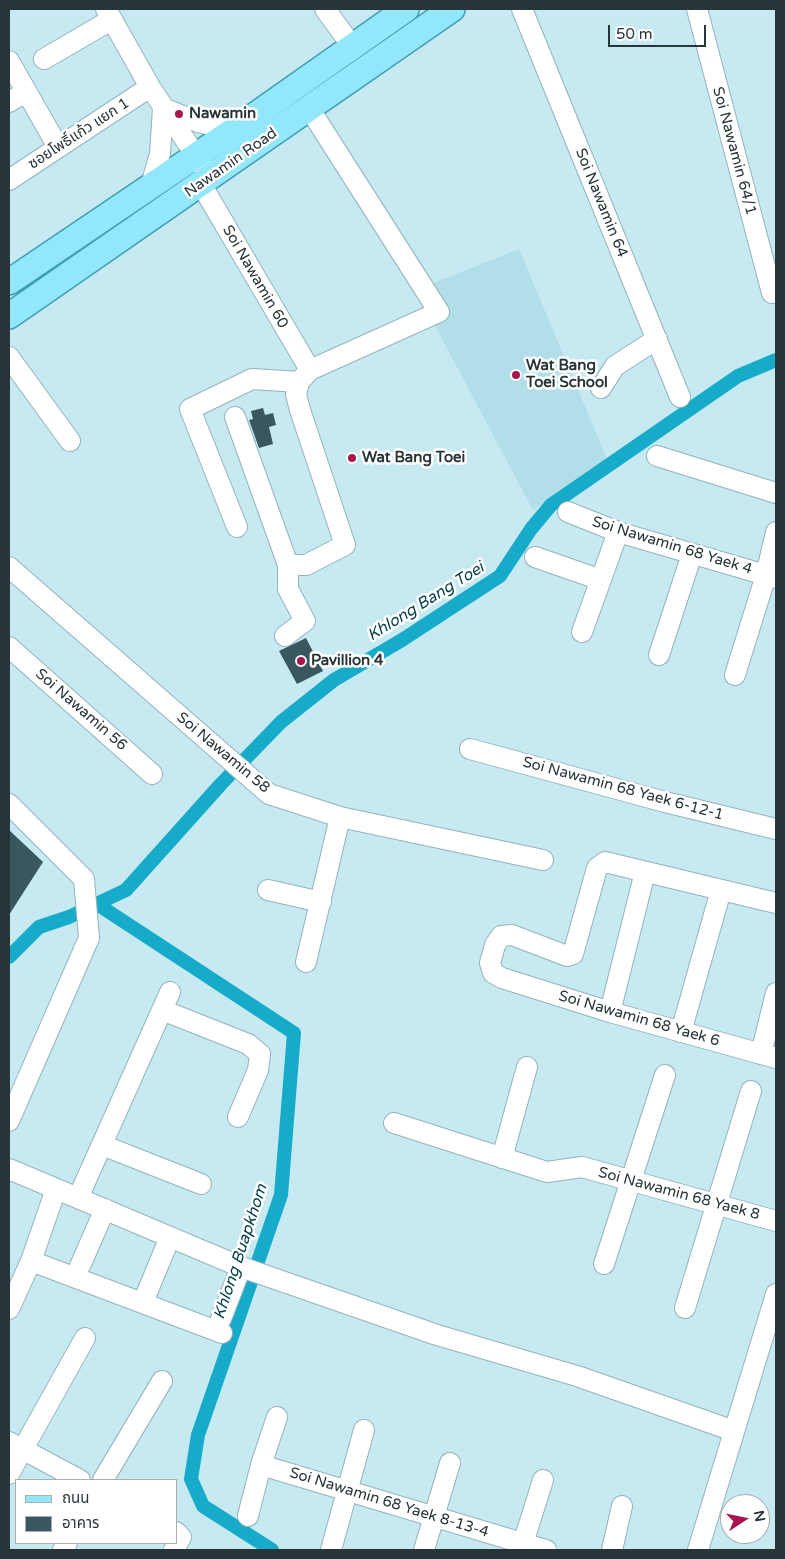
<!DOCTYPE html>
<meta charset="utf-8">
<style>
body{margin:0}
#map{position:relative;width:785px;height:1559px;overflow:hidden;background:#c6e9f2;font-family:"Varela Round","Noto Sans Thai",sans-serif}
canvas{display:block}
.frame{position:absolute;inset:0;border:10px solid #273538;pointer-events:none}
.legend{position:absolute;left:15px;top:1479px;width:162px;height:65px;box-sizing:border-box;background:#fff;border:1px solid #a9aeaf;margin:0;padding:6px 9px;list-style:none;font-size:15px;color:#273538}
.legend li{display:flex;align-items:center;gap:10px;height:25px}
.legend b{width:25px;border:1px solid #a9aeaf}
.north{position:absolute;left:720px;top:1494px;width:50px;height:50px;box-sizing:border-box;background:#fff;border:1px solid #a9aeaf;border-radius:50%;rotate:79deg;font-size:14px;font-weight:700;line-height:20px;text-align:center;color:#273538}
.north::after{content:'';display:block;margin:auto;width:18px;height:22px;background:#a7144e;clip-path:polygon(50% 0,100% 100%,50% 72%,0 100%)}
.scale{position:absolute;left:608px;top:25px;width:98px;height:22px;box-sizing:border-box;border:2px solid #273538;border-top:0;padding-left:6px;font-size:15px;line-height:18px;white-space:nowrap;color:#273538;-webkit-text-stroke:4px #fff;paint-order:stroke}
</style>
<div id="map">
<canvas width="785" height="1559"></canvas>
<div class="frame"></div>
<ul class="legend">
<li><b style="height:6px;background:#92e7fa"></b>ถนน</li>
<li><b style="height:14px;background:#39575f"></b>อาคาร</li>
</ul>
<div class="north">N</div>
<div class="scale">50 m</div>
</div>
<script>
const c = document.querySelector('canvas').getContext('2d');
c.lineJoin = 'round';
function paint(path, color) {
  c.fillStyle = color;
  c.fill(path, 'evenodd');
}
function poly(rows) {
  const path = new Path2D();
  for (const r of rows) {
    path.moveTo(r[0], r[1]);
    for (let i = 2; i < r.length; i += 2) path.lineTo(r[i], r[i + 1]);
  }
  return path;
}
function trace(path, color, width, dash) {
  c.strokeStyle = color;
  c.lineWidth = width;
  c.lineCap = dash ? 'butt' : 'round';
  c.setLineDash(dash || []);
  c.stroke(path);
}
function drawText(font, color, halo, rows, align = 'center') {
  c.font = font + ' "Varela Round","Noto Sans Thai",sans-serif';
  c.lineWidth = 5;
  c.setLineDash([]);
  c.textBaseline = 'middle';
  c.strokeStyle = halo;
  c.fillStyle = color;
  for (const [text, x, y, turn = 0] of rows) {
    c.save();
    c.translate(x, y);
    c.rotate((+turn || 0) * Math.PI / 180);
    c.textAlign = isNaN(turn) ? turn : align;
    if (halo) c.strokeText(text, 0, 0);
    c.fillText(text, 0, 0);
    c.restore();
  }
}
paint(poly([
 [519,249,607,459,533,510,416,290]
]), '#b2dee9');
trace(poly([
 [97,904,294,1033,281,1195,198,1435,191,1479,203,1506,272,1550],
 [9,957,39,927,69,917,126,890,221,784,281,722,334,680,402,640,500,576,531,529,551,505,738,376,776,360]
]), '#16acc9', 14);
paint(poly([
 [263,408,265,415,273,413,276,425,269,427,273,444,259,448,249,420,253,419,251,411],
 [306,638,323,671,297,684,279,651],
 [9,830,43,862,9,915]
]), '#39575f');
const minor = poly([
 [106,9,150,87,204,168],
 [325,9,352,46],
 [522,9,680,397],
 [697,9,772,293],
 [44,59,111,20],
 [9,61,58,147],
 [9,102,26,92],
 [163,108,198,122,234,130],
 [9,180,150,87],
 [201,184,310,370],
 [151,185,160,154,163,108],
 [9,357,70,441],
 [601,388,615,366,657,339],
 [235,417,288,565,306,565,345,545,300,410,296,394,299,382,310,370,439,312,309,108],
 [657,456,776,493],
 [568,512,618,532,776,578],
 [237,527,190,409,252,379,299,382],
 [535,557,601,580],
 [9,567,269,794,340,817,543,860],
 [582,632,618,532],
 [285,636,305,621,288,589,288,565],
 [9,647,152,774],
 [659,655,692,554],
 [735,675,766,575,776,532],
 [470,749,665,802,776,829],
 [9,804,84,879,89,938,9,1121],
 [268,890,321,902],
 [776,903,605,862,597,868,573,954,567,956,512,935,501,936,495,945,490,963,493,973,502,978,610,1012,776,1058],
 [306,962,340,817],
 [162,1010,248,1044,260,1054,258,1070,238,1117],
 [610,1012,645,872],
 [681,1032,721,890],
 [761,1054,776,993],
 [394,1123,547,1172,582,1167,776,1221],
 [102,1145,201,1184],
 [502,1158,527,1067],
 [9,1169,241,1267,437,1335,577,1376,734,1431],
 [78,1198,170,992],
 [31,1261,222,1333],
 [604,1264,665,1075],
 [80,1266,105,1209],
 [146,1295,170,1237],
 [685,1308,751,1091],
 [9,1309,31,1261,56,1189],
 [221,1319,241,1267],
 [9,1442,80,1480],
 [261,1465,546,1550],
 [9,1474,85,1338],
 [103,1480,162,1381],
 [248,1516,261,1465,277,1417],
 [63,1550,67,1543],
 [174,1550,181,1537,176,1532],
 [331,1550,364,1430],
 [424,1550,450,1463],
 [521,1550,543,1480],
 [612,1550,622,1506],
 [698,1550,776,1294]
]);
const major = poly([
 [9,282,234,130,406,9],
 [9,316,452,9]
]);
trace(minor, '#93b4bd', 22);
trace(major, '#3e9eb4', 28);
trace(minor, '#fff', 20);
trace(major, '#92e7fa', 25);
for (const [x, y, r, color] of [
 [179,114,5,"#a7144e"],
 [516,375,5,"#a7144e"],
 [352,458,5,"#a7144e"],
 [301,661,5,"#a7144e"]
]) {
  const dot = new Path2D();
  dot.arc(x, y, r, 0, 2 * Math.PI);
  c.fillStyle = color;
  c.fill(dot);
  trace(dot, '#fff', 2);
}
drawText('bold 15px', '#273538', '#fff', [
 ["Nawamin",189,114],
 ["Wat Bang",526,366],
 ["Toei School",526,383],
 ["Wat Bang Toei",362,458],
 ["Pavillion 4",311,661]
], 'left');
drawText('15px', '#273538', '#fff', [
 ["ซอยโพธิ์แก้ว แยก 1",79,134,-33],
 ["Soi Nawamin 64/1",734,151,75],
 ["Nawamin Road",231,163,-35],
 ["Soi Nawamin 64",601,203,68],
 ["Soi Nawamin 60",255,277,60],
 ["Soi Nawamin 68 Yaek 4",672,546,17],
 ["Soi Nawamin 56",81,710,41],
 ["Soi Nawamin 58",223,753,40],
 ["Soi Nawamin 68 Yaek 6-12-1",623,789,15],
 ["Soi Nawamin 68 Yaek 6",639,1019,16],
 ["Soi Nawamin 68 Yaek 8",679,1194,15],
 ["Soi Nawamin 68 Yaek 8-13-4",389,1503,17]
]);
drawText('italic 16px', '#04414d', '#fff', [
 ["Khlong Bang Toei",426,602,-32],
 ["Khlong Buapkhom",241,1252,-72]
]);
</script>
